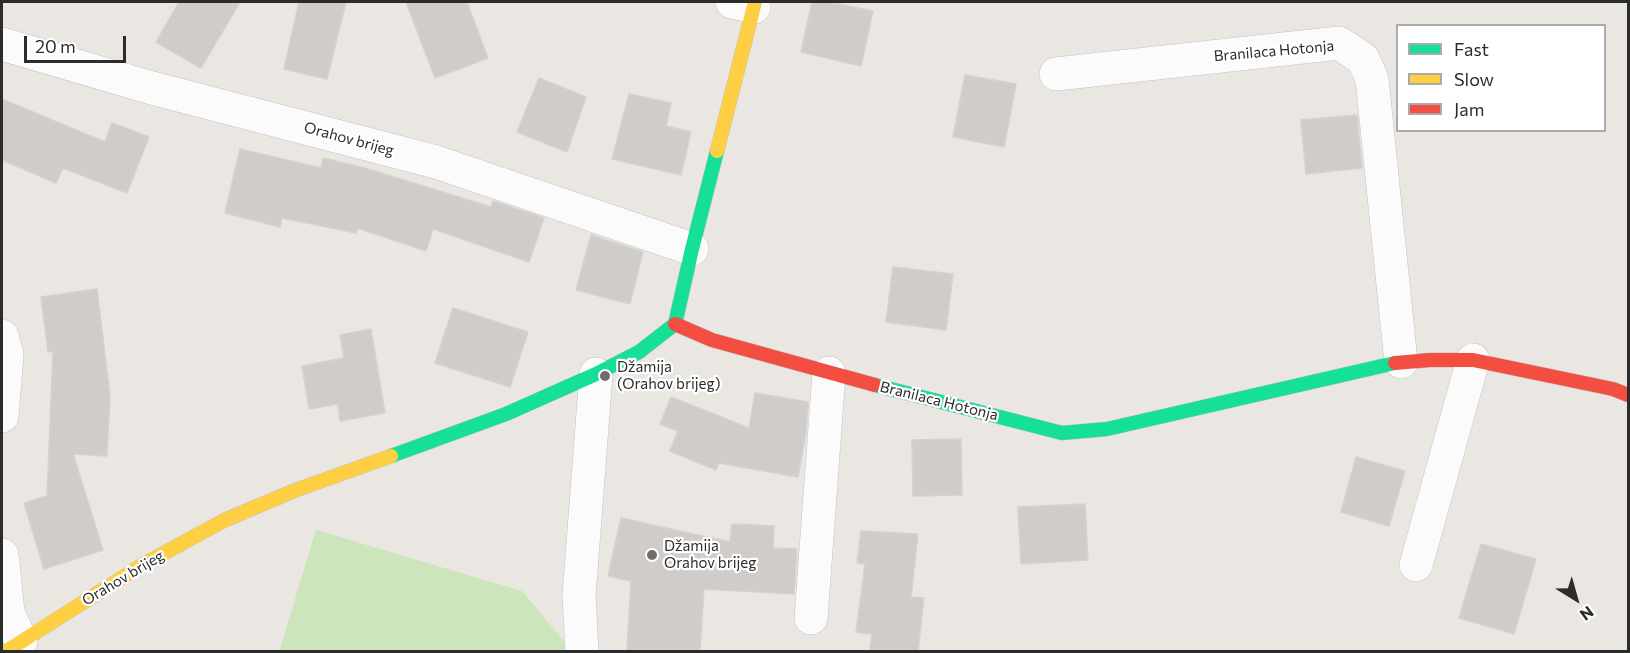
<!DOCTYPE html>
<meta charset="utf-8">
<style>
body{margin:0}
#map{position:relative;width:1630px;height:653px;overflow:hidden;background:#eae6e2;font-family:Commissioner,sans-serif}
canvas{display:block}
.frame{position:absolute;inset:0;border:3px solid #2c2c2c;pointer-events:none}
.legend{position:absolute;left:1396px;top:24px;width:210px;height:108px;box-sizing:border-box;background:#fff;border:2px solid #ababab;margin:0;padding:8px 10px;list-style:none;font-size:18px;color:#2c2c2c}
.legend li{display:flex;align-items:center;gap:12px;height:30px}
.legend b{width:30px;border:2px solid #ababab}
.north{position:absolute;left:1546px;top:569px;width:60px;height:60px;-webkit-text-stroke:4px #fff;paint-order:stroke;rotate:143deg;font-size:16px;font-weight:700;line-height:24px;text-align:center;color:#2c2c2c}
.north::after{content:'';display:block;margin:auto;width:21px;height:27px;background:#2c2c2c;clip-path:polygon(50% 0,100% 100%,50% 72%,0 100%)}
.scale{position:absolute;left:24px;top:36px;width:102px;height:27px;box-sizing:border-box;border:3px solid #2c2c2c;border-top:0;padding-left:8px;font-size:18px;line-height:21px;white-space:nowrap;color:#2c2c2c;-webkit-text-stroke:4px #fff;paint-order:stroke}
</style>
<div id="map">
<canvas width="1630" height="653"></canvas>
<div class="frame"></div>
<ul class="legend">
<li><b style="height:8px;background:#16e098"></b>Fast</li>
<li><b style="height:8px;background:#ffcf43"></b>Slow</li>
<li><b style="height:8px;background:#f24e42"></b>Jam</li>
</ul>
<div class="north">N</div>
<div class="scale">20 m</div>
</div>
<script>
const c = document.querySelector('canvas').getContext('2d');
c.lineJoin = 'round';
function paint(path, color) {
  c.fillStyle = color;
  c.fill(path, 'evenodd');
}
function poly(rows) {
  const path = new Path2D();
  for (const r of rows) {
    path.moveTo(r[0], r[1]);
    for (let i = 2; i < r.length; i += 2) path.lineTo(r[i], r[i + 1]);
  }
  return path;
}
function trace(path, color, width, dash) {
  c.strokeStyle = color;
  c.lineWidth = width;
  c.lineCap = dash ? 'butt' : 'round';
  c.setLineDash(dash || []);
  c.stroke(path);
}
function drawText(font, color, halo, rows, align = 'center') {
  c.font = font + ' Commissioner,sans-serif';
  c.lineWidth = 4.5;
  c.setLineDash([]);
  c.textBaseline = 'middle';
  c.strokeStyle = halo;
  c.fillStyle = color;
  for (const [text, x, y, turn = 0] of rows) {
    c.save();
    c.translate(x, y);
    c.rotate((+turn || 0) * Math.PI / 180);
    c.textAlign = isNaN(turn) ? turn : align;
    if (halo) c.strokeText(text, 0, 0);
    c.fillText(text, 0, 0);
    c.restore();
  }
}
paint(poly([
 [316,530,522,591,572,651,279,652]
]), '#cde5ba');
const building = poly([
 [179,2,240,2,201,68,156,42,179,2],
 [299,2,346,2,327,79,284,69,299,2],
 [406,2,467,2,488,58,435,78,406,2],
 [812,2,828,2,873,11,861,66,801,52,812,2],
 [965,75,1016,84,1004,147,953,137,965,75],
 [539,78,586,97,567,152,517,132,539,78],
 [629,94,671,103,666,126,691,132,681,175,612,159,629,94],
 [2,99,105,142,112,123,149,137,127,193,63,168,56,183,2,160,2,99],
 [1357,115,1362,168,1306,174,1301,120,1357,115],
 [240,149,321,168,323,158,365,168,491,207,493,201,544,218,529,262,433,229,426,251,357,228,356,233,282,218,280,227,225,213,240,149],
 [591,235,643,252,630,304,576,290,591,235],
 [893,267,953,274,946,330,886,322,893,267],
 [97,289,110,396,107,456,73,454,103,550,44,569,24,503,47,496,53,351,48,352,41,297,97,289],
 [453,308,528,332,510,387,435,363,453,308],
 [371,329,385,413,340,421,338,404,309,409,302,366,344,358,340,335,371,329],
 [755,393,808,402,806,432,798,477,719,463,716,470,670,451,678,431,660,424,671,397,749,428,755,393],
 [961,439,962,495,913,496,912,440,961,439],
 [1356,457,1405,471,1389,526,1341,512,1356,457],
 [1085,504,1088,560,1021,564,1018,507,1085,504],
 [621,518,730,542,732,524,774,526,773,548,797,549,794,594,704,589,700,651,627,651,631,581,608,576,621,518],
 [861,531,918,534,911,597,924,598,918,651,870,651,872,634,856,632,865,564,857,563,861,531],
 [1481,544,1536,559,1514,634,1459,618,1481,544]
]);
paint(building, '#cfccc9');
trace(building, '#d5d2ce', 1.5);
const street = poly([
 [732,2,754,7],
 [2,44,152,88,436,162,692,249],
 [1056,74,1339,43,1363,59,1372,79,1401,362],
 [2,336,7,355,2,416],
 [2,555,8,613,21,641],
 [1416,565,1473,360],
 [811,618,829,373],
 [582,652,579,596,596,374]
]);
const fast = poly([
 [875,385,1062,433,1107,429,1395,363],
 [391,456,506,414,596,374,639,352,675,324,692,249,717,151]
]);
const slow = poly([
 [717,151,755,2],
 [5,652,142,565,225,520,296,490,391,456]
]);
const jam = poly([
 [675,324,712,340,875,385],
 [1395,363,1430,360,1473,360,1613,389,1628,395]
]);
trace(street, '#c4c3c3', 34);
trace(fast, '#c4c3c3', 15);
trace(slow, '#c4c3c3', 15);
trace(jam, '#c4c3c3', 15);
trace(street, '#fcfbfb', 33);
trace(fast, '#16e098', 14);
trace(slow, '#ffcf43', 14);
trace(jam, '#f24e42', 14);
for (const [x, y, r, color] of [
 [605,376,6,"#6e6d6c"],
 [652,555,6,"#6e6d6c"]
]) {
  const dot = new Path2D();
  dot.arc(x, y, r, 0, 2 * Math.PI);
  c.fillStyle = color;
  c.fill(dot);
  trace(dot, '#fff', 2);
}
drawText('15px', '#2c2c2c', '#fff', [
 ["Branilaca Hotonja",1274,51,-5],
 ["Orahov brijeg",349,139,15],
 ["Branilaca Hotonja",939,401,14],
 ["Orahov brijeg",123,578,-31]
]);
drawText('15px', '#2c2c2c', '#fff', [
 ["Džamija",617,367],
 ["(Orahov brijeg)",617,384],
 ["Džamija",664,546],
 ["Orahov brijeg",664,563]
], 'left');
</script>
